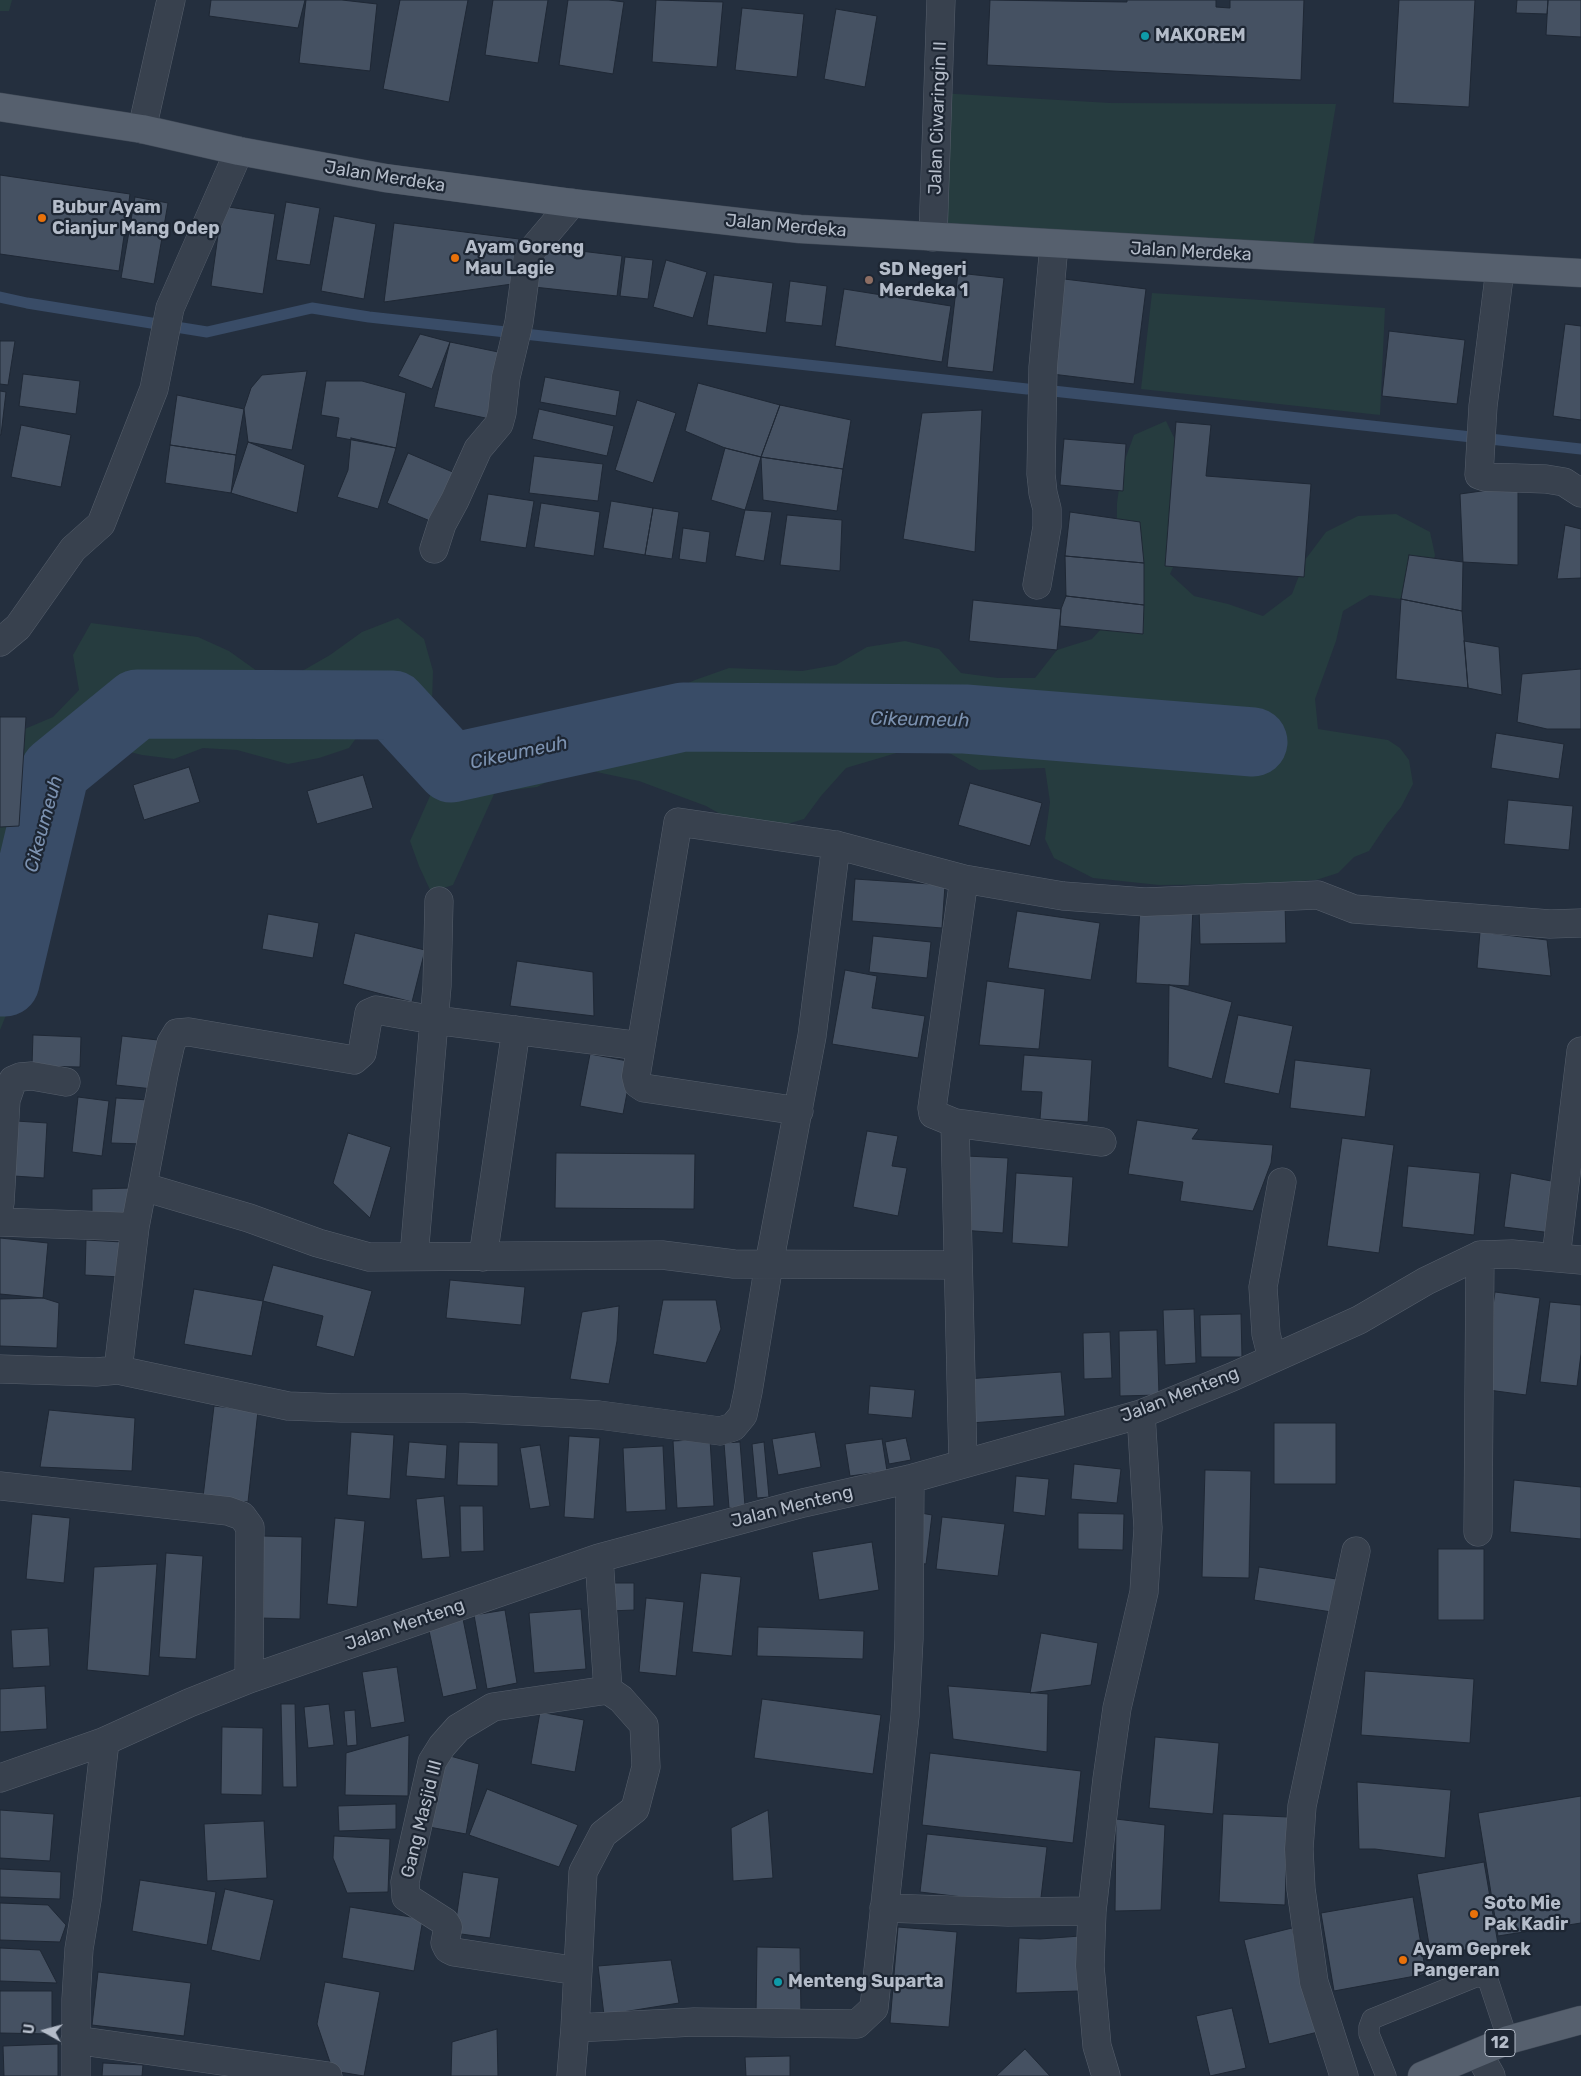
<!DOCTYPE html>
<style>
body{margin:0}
#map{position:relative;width:1581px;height:2076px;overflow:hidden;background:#242f3e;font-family:Rubik,sans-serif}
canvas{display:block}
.north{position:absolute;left:20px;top:2006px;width:50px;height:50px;-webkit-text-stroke:4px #1d2633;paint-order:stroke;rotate:277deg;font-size:14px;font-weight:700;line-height:20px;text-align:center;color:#b4bcc9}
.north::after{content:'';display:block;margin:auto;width:18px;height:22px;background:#b4bcc9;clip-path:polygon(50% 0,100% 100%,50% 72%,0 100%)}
</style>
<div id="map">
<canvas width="1581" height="2076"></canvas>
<div class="north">U</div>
</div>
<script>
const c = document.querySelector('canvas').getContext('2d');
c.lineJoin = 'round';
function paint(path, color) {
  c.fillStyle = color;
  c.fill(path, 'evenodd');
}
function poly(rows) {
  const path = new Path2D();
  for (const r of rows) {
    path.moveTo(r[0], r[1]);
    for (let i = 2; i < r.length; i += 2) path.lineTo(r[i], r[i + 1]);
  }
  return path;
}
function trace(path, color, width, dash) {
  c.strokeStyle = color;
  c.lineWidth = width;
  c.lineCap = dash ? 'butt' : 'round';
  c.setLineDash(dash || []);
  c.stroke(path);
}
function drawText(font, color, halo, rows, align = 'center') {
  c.font = font + ' Rubik,sans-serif';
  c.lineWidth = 4.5;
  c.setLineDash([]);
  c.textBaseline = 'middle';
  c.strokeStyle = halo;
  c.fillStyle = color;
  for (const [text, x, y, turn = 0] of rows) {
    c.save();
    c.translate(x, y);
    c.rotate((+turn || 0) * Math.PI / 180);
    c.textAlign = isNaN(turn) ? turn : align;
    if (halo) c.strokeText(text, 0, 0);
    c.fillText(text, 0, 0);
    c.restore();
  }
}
paint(poly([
 [0,0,12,0,9,11,0,11],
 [939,93,1110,103,1336,104,1311,258,933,237],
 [1152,293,1385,308,1380,415,1141,389],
 [1166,421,1180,450,1183,545,1170,574,1194,596,1228,604,1263,616,1292,594,1305,560,1326,532,1358,516,1396,514,1430,532,1435,555,1428,584,1401,599,1370,595,1343,611,1336,641,1315,699,1318,729,1388,740,1400,748,1409,760,1413,784,1401,807,1387,824,1369,851,1354,857,1338,873,1316,880,1255,884,1159,885,1093,878,1054,858,1045,839,1050,802,1045,768,979,770,951,754,920,746,846,768,821,796,804,819,771,829,722,815,706,806,639,781,587,770,562,774,537,787,495,792,453,885,431,892,419,866,410,841,430,796,425,770,412,762,367,723,349,748,319,758,288,764,237,750,203,748,174,759,142,755,110,747,80,754,55,771,31,791,33,823,38,855,37,889,21,951,5,982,9,1008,0,1030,0,896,6,885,0,877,0,748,20,731,53,717,79,690,73,655,91,623,198,637,229,651,257,671,297,674,330,655,362,632,398,618,424,639,433,671,432,703,452,729,487,736,520,726,593,728,628,714,661,695,695,680,729,668,802,671,836,665,867,647,905,641,939,649,961,673,998,678,1035,678,1057,650,1092,639,1116,612,1117,503,1122,468,1134,435]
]), '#263c3f');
trace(poly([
 [0,297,27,303,207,332,312,308,369,317,1027,389],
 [1053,391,1581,449]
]), '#394c67', 11);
trace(poly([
 [0,982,5,982,55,771,137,704,393,705,451,768,683,717,965,719,1253,742]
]), '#394c67', 69);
const building = poly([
 [211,0,305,0,298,28,209,16,211,0],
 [306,0,342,0,377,4,370,71,299,63,306,0],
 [400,0,468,0,449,102,383,89,400,0],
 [493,0,548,0,538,63,485,55,493,0],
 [568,0,609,0,624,2,613,74,559,65,568,0],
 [656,0,723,2,717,67,652,62,656,0],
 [990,0,1127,2,1127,0,1216,0,1216,7,1230,8,1230,0,1304,0,1301,80,987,65,990,0],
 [1399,0,1475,0,1469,107,1393,103,1399,0],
 [1517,0,1548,0,1547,14,1516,13,1517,0],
 [1548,0,1581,0,1581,37,1546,35,1548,0],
 [742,8,804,14,797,77,735,70,742,8],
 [836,9,877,16,865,87,824,79,836,9],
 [0,175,130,194,119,271,0,254,0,175],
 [135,197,168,203,154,284,121,278,135,197],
 [286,202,320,208,310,265,276,260,286,202],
 [222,206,275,214,263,294,211,286,222,206],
 [334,216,376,224,364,299,321,291,334,216],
 [394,223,519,239,512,284,384,302,394,223],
 [539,246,622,256,617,296,534,287,539,246],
 [625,257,653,260,648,299,620,296,625,257],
 [666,260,707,272,693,318,653,307,666,260],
 [958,273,1004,278,993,372,947,367,958,273],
 [714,275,773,283,766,333,707,325,714,275],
 [1064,279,1146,289,1134,384,1052,374,1064,279],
 [790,281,827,286,822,326,785,322,790,281],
 [844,289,951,306,942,362,835,346,844,289],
 [1565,324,1581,326,1581,420,1553,416,1565,324],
 [1389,331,1465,340,1457,404,1382,396,1389,331],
 [420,334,450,342,432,389,398,376,420,334],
 [0,341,15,341,8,385,0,384,0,341],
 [450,342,503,353,490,419,434,407,450,342],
 [307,371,292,450,248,442,244,409,251,388,262,375,307,371],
 [23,374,80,381,76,414,19,406,23,374],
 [545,377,620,391,616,416,540,402,545,377],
 [326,381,362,381,406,393,396,448,336,437,339,418,321,415,326,381],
 [698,383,780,405,761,457,725,448,685,431,698,383],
 [0,391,6,392,1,435,0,435,0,391],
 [177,395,244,409,236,455,170,445,177,395],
 [637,400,676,413,653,483,615,470,637,400],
 [780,405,851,420,843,469,761,457,780,405],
 [539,409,614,426,607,456,532,439,539,409],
 [982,410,975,552,903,539,922,413,982,410],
 [1176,422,1211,425,1206,476,1311,484,1304,577,1165,566,1176,422],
 [21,425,71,435,61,487,11,477,21,425],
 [351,438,396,448,378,509,337,497,348,470,351,438],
 [1064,439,1126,444,1123,491,1060,485,1064,439],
 [248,442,305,465,297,513,231,493,248,442],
 [170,445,236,455,231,493,165,483,170,445],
 [725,448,761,457,745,510,711,500,725,448],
 [408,453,455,473,435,523,387,503,408,453],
 [534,456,603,464,598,501,529,493,534,456],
 [761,457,843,469,837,511,763,500,761,457],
 [1518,486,1518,565,1463,562,1460,494,1518,486],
 [488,494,534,501,526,548,480,541,488,494],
 [611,501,653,508,645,555,603,548,611,501],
 [541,503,600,512,594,556,534,547,541,503],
 [653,508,679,512,672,559,645,555,653,508],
 [745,510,772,512,764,561,735,556,745,510],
 [1070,512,1140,522,1144,563,1065,556,1070,512],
 [787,515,842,520,840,571,780,565,787,515],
 [1565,525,1581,529,1581,578,1557,579,1565,525],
 [683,528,710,532,706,563,679,559,683,528],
 [1409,555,1463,562,1462,611,1401,599,1409,555],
 [1065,556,1144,563,1144,605,1066,596,1065,556],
 [1066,596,1144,605,1143,634,1060,626,1061,609,1066,596],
 [1401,599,1462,611,1468,688,1396,679,1401,599],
 [973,600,1061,609,1057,650,969,641,973,600],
 [1464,641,1499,647,1502,695,1468,688,1464,641],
 [1581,669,1581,729,1547,729,1517,722,1522,674,1581,669],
 [0,717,26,717,19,826,0,827,0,717],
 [1496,733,1564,744,1559,779,1491,768,1496,733],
 [189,767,200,802,144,820,133,785,189,767],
 [363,775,373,808,317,824,307,791,363,775],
 [970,783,1042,803,1030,846,958,825,970,783],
 [1508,800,1573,806,1569,850,1504,844,1508,800],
 [855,879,945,885,942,928,852,921,855,879],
 [1285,903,1286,943,1200,944,1199,904,1285,903],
 [1140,906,1193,909,1189,986,1136,983,1140,906],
 [1017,911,1100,923,1091,980,1008,968,1017,911],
 [268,914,319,923,313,958,262,949,268,914],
 [1480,932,1547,940,1551,976,1477,968,1480,932],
 [355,933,425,950,412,1002,343,984,355,933],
 [873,936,931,942,927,978,869,972,873,936],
 [517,961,593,972,594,1016,510,1006,517,961],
 [845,970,877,976,872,1008,925,1016,918,1058,832,1044,845,970],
 [987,981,1045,989,1039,1049,979,1045,987,981],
 [1169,985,1232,1002,1212,1079,1168,1067,1169,985],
 [1238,1015,1293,1026,1279,1094,1224,1083,1238,1015],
 [33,1035,81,1037,80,1067,32,1066,33,1035],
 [122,1036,158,1040,153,1089,116,1085,122,1036],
 [590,1054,633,1062,623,1114,580,1106,590,1054],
 [1024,1055,1092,1060,1088,1122,1040,1119,1042,1092,1021,1091,1024,1055],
 [1295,1060,1371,1069,1365,1117,1290,1108,1295,1060],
 [78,1097,109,1101,102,1156,72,1152,78,1097],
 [116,1098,149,1100,144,1144,111,1143,116,1098],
 [1137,1120,1199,1129,1192,1139,1273,1145,1271,1163,1253,1211,1180,1201,1183,1182,1128,1174,1137,1120],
 [16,1121,47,1123,44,1178,14,1176,16,1121],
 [867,1131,898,1136,892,1166,907,1168,898,1216,853,1207,867,1131],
 [348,1133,391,1147,370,1218,333,1183,348,1133],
 [1342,1138,1394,1145,1379,1253,1327,1246,1342,1138],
 [556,1153,695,1154,694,1209,555,1208,556,1153],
 [966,1156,1008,1158,1003,1233,961,1230,966,1156],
 [1408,1166,1480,1173,1474,1235,1402,1227,1408,1166],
 [1016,1173,1073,1177,1068,1247,1012,1243,1016,1173],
 [1511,1173,1561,1183,1552,1233,1504,1227,1511,1173],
 [132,1188,132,1217,92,1217,92,1189,132,1188],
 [0,1238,48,1243,43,1298,0,1294,0,1238],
 [86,1240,122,1242,120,1277,85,1275,86,1240],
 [273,1265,372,1291,354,1357,316,1346,323,1316,263,1301,273,1265],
 [450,1280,525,1287,521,1325,446,1318,450,1280],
 [194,1289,263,1301,252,1356,184,1344,194,1289],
 [1495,1292,1540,1298,1526,1395,1481,1389,1495,1292],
 [43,1298,59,1303,57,1348,0,1346,0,1299,43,1298],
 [663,1300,716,1300,721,1329,706,1363,653,1354,663,1300],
 [1550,1302,1581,1305,1581,1354,1577,1386,1540,1382,1550,1302],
 [619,1306,617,1341,609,1384,570,1379,582,1312,619,1306],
 [1194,1309,1196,1363,1165,1365,1163,1310,1194,1309],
 [1241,1314,1242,1357,1201,1357,1200,1315,1241,1314],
 [1157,1330,1159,1395,1120,1396,1119,1331,1157,1330],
 [1110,1332,1112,1378,1084,1379,1083,1333,1110,1332],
 [1061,1372,1065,1416,971,1423,967,1379,1061,1372],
 [870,1386,915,1390,912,1418,868,1414,870,1386],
 [214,1406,258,1411,248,1502,203,1497,214,1406],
 [49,1410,135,1418,132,1471,40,1467,49,1410],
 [1274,1423,1336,1423,1336,1484,1274,1484,1274,1423],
 [351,1432,394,1435,390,1499,347,1495,351,1432],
 [815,1432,821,1467,778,1475,772,1439,815,1432],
 [569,1436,600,1438,594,1519,564,1517,569,1436],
 [906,1438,911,1460,889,1464,885,1442,906,1438],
 [710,1439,714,1506,677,1508,673,1441,710,1439],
 [882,1439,887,1471,850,1476,845,1444,882,1439],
 [409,1442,447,1445,445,1479,406,1476,409,1442],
 [459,1442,498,1443,498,1486,457,1485,459,1442],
 [740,1442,745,1506,729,1508,724,1443,740,1442],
 [764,1442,769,1497,757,1498,752,1444,764,1442],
 [540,1445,550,1506,530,1509,520,1448,540,1445],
 [663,1446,666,1510,626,1512,623,1448,663,1446],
 [1074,1464,1121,1469,1117,1503,1071,1499,1074,1464],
 [1205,1470,1251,1471,1249,1578,1202,1577,1205,1470],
 [1016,1476,1049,1479,1045,1516,1013,1512,1016,1476],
 [1514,1480,1581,1487,1581,1539,1510,1532,1514,1480],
 [444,1496,450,1557,422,1559,416,1499,444,1496],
 [460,1506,483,1506,484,1551,461,1552,460,1506],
 [921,1513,932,1515,926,1564,915,1563,921,1513],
 [1078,1513,1124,1514,1123,1550,1078,1549,1078,1513],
 [32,1514,70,1518,64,1583,26,1579,32,1514],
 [942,1517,1005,1524,998,1576,936,1569,942,1517],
 [335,1518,365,1521,357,1607,327,1604,335,1518],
 [262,1536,302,1537,300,1619,260,1618,262,1536],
 [872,1542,879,1590,819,1600,812,1552,872,1542],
 [1438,1549,1484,1549,1484,1620,1438,1620,1438,1549],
 [166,1553,203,1556,196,1659,159,1657,166,1553],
 [157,1564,149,1676,87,1670,94,1567,157,1564],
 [1259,1567,1343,1580,1338,1613,1254,1600,1259,1567],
 [701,1573,741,1577,732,1656,692,1652,701,1573],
 [609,1583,634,1583,634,1610,609,1611,609,1583],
 [646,1598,684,1602,676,1676,639,1672,646,1598],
 [581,1609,586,1669,534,1673,529,1613,581,1609],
 [505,1610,517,1683,487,1689,474,1615,505,1610],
 [463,1619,477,1689,443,1697,428,1626,463,1619],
 [758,1627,864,1631,863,1659,757,1656,758,1627],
 [48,1628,50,1666,13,1668,11,1630,48,1628],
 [1041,1633,1098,1643,1091,1685,1030,1693,1041,1633],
 [397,1667,405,1722,371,1728,362,1672,397,1667],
 [1365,1671,1474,1679,1470,1743,1361,1735,1365,1671],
 [45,1686,47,1729,0,1732,0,1689,45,1686],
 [948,1686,1048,1694,1047,1752,953,1739,948,1686],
 [762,1699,881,1715,873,1774,754,1758,762,1699],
 [281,1704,295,1704,297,1787,283,1787,281,1704],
 [329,1704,334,1745,308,1748,304,1707,329,1704],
 [355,1710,357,1745,347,1746,344,1711,355,1710],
 [540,1712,584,1720,575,1772,531,1764,540,1712],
 [222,1727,263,1728,262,1795,221,1794,222,1727],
 [409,1735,408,1796,345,1795,346,1753,409,1735],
 [1155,1737,1219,1743,1213,1814,1149,1808,1155,1737],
 [930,1753,1081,1771,1073,1843,922,1825,930,1753],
 [443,1754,479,1764,466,1834,424,1826,443,1754],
 [1357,1782,1451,1790,1445,1858,1375,1849,1359,1849,1357,1782],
 [487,1789,578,1825,559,1867,469,1835,487,1789],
 [1581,1796,1581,1923,1498,1936,1478,1813,1581,1796],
 [396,1804,396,1829,339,1831,338,1806,396,1804],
 [0,1810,54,1814,50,1861,0,1858,0,1810],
 [768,1810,773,1878,733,1881,731,1828,768,1810],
 [1223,1814,1288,1817,1285,1905,1219,1902,1223,1814],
 [1116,1819,1165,1825,1161,1910,1115,1911,1116,1819],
 [264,1821,267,1878,207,1881,204,1824,264,1821],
 [927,1834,1047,1847,1040,1906,920,1892,927,1834],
 [334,1836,390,1839,388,1892,347,1893,333,1858,334,1836],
 [1484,1862,1498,1944,1431,1956,1417,1874,1484,1862],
 [0,1869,61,1872,60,1899,0,1897,0,1869],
 [463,1872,499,1878,490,1938,454,1933,463,1872],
 [140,1880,216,1892,207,1945,132,1931,140,1880],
 [225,1889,274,1900,260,1961,211,1950,225,1889],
 [1413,1897,1426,1974,1334,1991,1321,1913,1413,1897],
 [0,1903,48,1905,66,1925,60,1942,0,1940,0,1903],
 [350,1907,423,1919,414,1971,342,1958,350,1907],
 [898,1927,957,1932,949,2027,890,2023,898,1927],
 [1292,1928,1318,2032,1269,2044,1244,1940,1292,1928],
 [1080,1936,1079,1991,1016,1993,1019,1938,1040,1939,1080,1936],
 [757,1947,800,1948,801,2016,756,2016,757,1947],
 [0,1948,40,1950,57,1983,0,1981,0,1948],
 [671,1960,679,2003,604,2015,598,1966,671,1960],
 [98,1972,191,1983,184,2036,92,2025,98,1972],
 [325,1982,380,1992,364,2076,333,2071,317,2024,325,1982],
 [0,1991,52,1991,52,2034,0,2033,0,1991],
 [1232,2008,1246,2068,1210,2076,1196,2016,1232,2008],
 [497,2029,498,2076,451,2076,452,2042,497,2029],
 [58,2044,58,2076,4,2076,3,2046,58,2044],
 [1025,2049,1050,2076,996,2076,1025,2049],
 [790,2056,790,2076,746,2076,745,2057,790,2056],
 [103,2063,143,2065,142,2076,102,2076,103,2063]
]);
paint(building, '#455162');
trace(building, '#1f2835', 1);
const lane = poly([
 [1386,2076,1369,2034,1369,2027,1372,2019,1478,1976,1488,1980,1508,2040]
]);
const street = poly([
 [142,129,171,0],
 [933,237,941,0],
 [1500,269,1483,406,1479,475,1485,477,1546,479,1564,482,1581,493],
 [434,549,442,524,455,500,478,449,499,424,502,413,506,377,519,322,528,255,572,203],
 [1037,585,1047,527,1047,509,1043,493,1041,474,1043,367,1054,245],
 [0,642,18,627,73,549,101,524,154,389,170,308,239,151],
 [964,879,932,1108,933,1114,955,1123,1102,1142],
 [799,1111,644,1088,638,1084,636,1076,678,822,836,845,964,879,1063,896,1145,902,1318,895,1354,909,1550,924,1581,923],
 [955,1123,963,1463],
 [144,1187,249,1218,318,1243,369,1257,662,1255,734,1264,958,1265],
 [0,1203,6,1100,13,1080,20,1077,32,1076,66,1082],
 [0,1222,135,1227],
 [414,1256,437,986,439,901],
 [483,1257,516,1030],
 [1556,1257,1581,1051],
 [1272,1358,1266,1334,1263,1287,1282,1182],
 [0,1369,96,1372,118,1370,288,1406,341,1408,465,1408,599,1415,720,1431,733,1427,743,1415,748,1392,769,1264,812,1036,836,845],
 [118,1370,135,1227,164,1074,171,1043,177,1033,189,1032,354,1060,362,1053,369,1013,376,1010,434,1020,641,1046],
 [0,1486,228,1511,242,1516,250,1527,249,1679],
 [1478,1532,1480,1255],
 [599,1558,608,1690],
 [0,1778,103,1742,189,1703,249,1679,599,1558,803,1503,910,1479,1141,1414,1232,1377,1359,1320,1426,1281,1480,1255,1512,1254,1581,1260],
 [884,1908,1008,1912,1092,1911],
 [578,1971,454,1952,448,1949,445,1943,448,1927,445,1922,406,1897,405,1882,432,1762,442,1746,458,1728,493,1707,608,1690],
 [575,2028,694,2022,857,2024,874,2008,905,1716,909,1639,910,1479],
 [75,2040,328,2076],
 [1478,2053,1491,2076],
 [76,2076,76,1999,79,1949,87,1900,105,1741],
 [571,2076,575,2028,583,1872,603,1834,635,1809,646,1767,644,1725,621,1699,608,1690],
 [1106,2076,1097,2046,1090,1966,1092,1911,1107,1779,1117,1708,1144,1592,1148,1528,1141,1414],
 [1344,2076,1314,1982,1301,1889,1299,1849,1302,1806,1356,1551]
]);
const primary = poly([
 [0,107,142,129,239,151,385,178,572,203,800,229,1581,273],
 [1422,2076,1508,2040,1581,2020]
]);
trace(lane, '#565f6c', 21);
trace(street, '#565f6c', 29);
trace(primary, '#414a57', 29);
trace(lane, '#38414e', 20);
trace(street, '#38414e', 28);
trace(primary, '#56606e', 28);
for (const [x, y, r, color] of [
 [1145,36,5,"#0f9aa8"],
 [42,218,5,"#e8710a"],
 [455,258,5,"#e8710a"],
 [869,280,5,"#8d6e63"],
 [1474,1914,5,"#e8710a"],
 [1403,1960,5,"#e8710a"],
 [778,1982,5,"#0f9aa8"]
]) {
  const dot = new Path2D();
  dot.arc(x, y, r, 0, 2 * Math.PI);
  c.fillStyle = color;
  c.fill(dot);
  trace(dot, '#1d2633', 2);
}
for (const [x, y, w] of [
 [1500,2043,30]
]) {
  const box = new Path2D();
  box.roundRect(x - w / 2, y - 13.5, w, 27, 4);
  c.fillStyle = '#1d2633';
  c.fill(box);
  trace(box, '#b4bcc9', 1);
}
drawText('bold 16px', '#b4bcc9', null, [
 ["12",1500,2043]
]);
drawText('bold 18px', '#b4bcc9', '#1d2633', [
 ["MAKOREM",1155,36],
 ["Bubur Ayam",52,208],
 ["Cianjur Mang Odep",52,229],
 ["Ayam Goreng",465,248],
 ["Mau Lagie",465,269],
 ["SD Negeri",879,270],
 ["Merdeka 1",879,291],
 ["Soto Mie",1484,1904],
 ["Pak Kadir",1484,1925],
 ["Ayam Geprek",1413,1950],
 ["Pangeran",1413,1971],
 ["Menteng Suparta",788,1982]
], 'left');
drawText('18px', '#b4bcc9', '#1d2633', [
 ["Jalan Ciwaringin II",938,118,-88],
 ["Jalan Merdeka",385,177,9],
 ["Jalan Merdeka",786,226,5],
 ["Jalan Merdeka",1191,252,3],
 ["Jalan Menteng",1180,1395,-21],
 ["Jalan Menteng",792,1507,-14],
 ["Jalan Menteng",405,1625,-19],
 ["Gang Masjid III",422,1819,-76]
]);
drawText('italic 19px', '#7c92b1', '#1d2633', [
 ["Cikeumeuh",920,720,1],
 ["Cikeumeuh",519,753,-12],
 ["Cikeumeuh",44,824,-75]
]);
</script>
